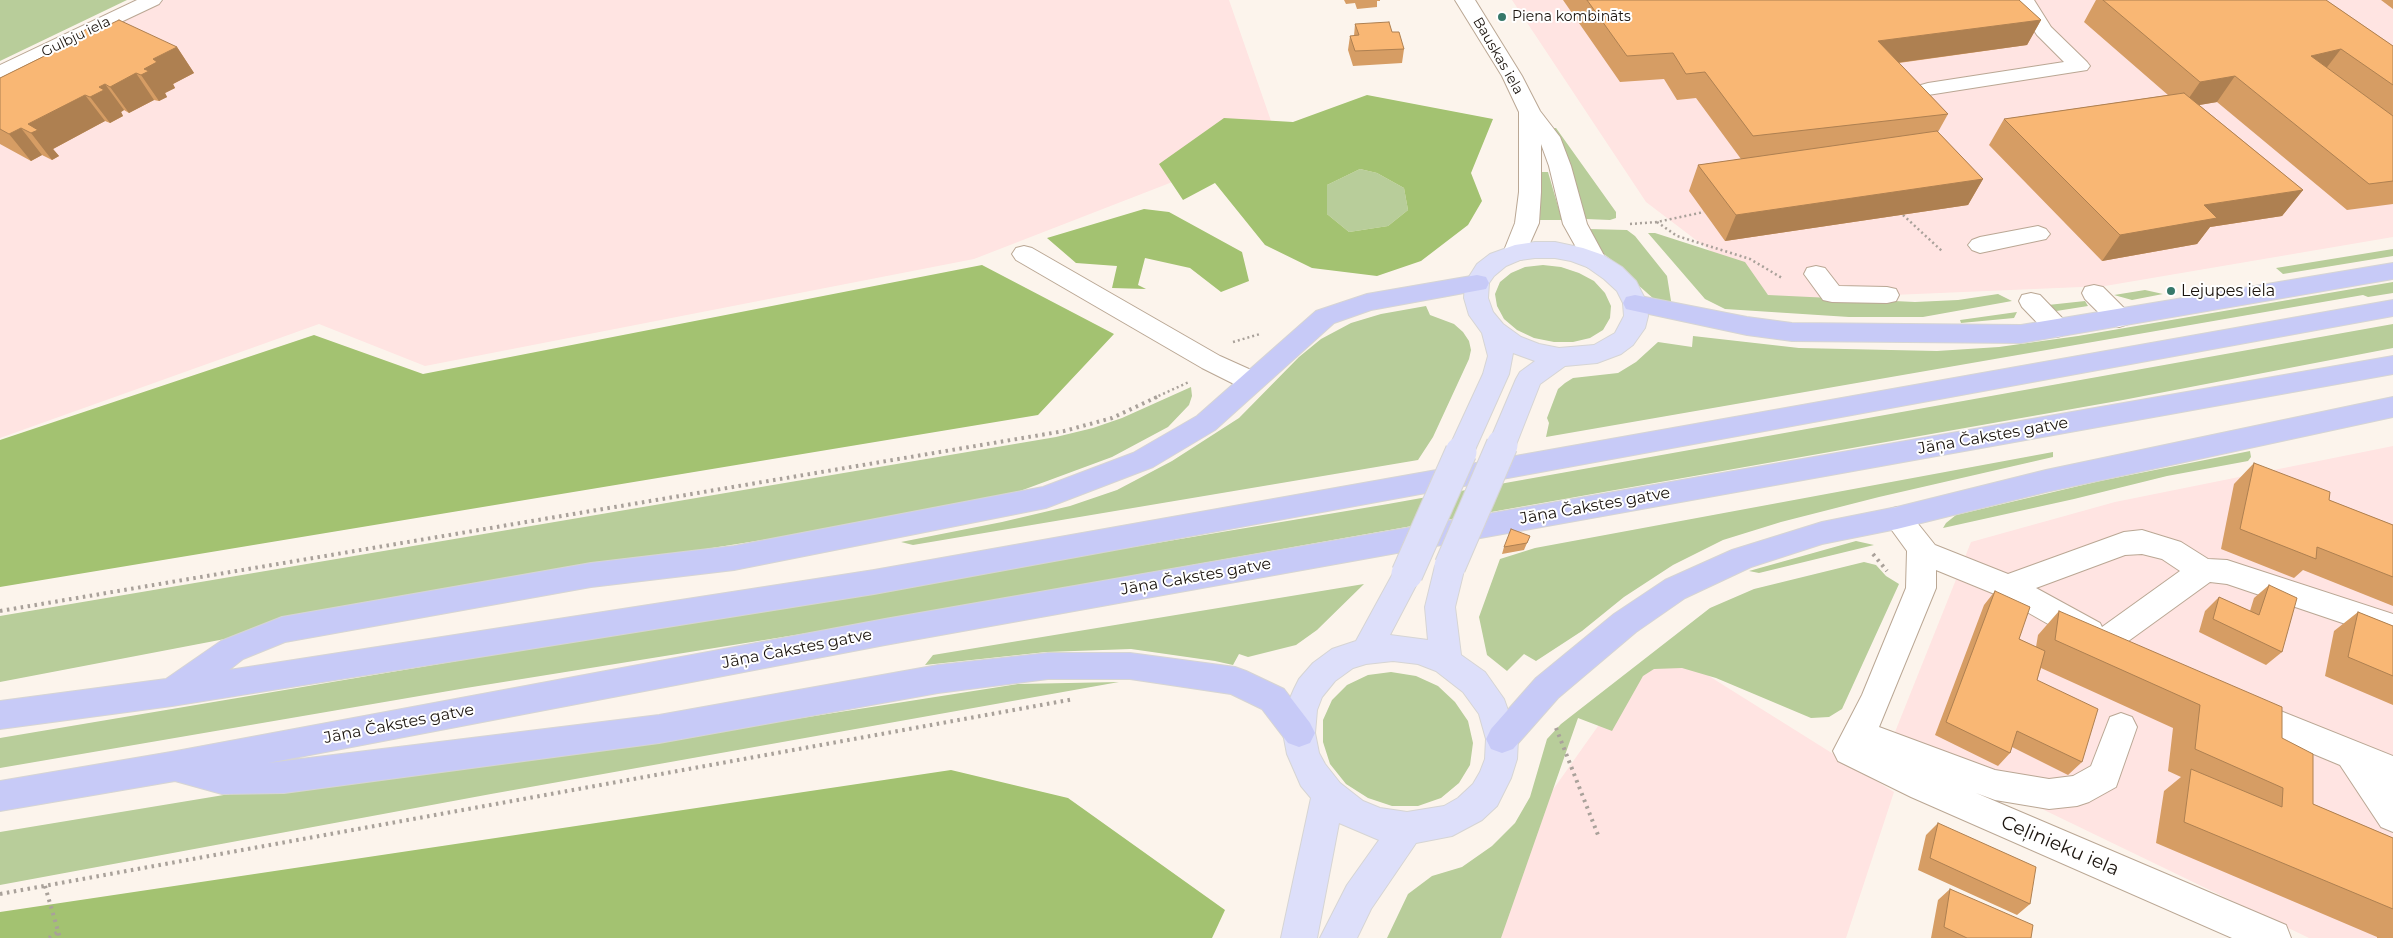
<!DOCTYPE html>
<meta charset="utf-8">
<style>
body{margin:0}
canvas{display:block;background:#fcf4ec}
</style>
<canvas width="2393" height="938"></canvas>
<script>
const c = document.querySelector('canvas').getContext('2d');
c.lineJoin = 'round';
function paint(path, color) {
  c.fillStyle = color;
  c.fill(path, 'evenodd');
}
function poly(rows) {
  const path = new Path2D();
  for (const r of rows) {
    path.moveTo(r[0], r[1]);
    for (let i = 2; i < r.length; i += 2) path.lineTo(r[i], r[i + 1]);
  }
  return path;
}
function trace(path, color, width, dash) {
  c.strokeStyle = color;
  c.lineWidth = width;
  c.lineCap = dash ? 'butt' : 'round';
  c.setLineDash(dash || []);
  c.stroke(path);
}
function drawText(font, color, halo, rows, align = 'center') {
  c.font = font + ' Montserrat,sans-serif';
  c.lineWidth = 4;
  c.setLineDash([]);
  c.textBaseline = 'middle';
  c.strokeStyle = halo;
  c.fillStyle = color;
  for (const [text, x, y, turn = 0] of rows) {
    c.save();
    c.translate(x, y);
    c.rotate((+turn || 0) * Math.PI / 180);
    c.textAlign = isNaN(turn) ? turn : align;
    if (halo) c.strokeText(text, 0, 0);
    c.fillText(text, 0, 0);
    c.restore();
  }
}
paint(poly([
 [164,0,1229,0,1278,141,974,259,425,366,319,324,0,438,0,80],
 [1512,0,2393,0,2393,237,2105,286,1775,300,1646,202],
 [2393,446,2393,938,2309,938,1893,737,1971,542,2115,502],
 [1669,651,1894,792,1846,938,1414,938,1506,856,1608,712,1640,672]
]), '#ffe4e2');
paint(poly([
 [0,0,127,0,0,61],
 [1552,128,1556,128,1616,212,1616,218,1610,220,1586,219],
 [1360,169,1377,173,1404,188,1408,210,1388,226,1349,232,1327,214,1327,185],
 [1541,172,1548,172,1562,220,1540,220],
 [1588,229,1627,230,1635,236,1667,276,1672,307,1655,300,1637,284,1629,274,1604,254],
 [1648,233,1655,233,1745,262,1768,295,1915,302,1958,300,1998,294,2012,301,1923,317,1849,317,1725,309,1705,299],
 [2393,249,2393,256,2283,274,2276,268],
 [1543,265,1561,267,1579,273,1594,281,1605,293,1611,306,1610,318,1603,330,1590,338,1573,342,1554,342,1534,338,1517,330,1504,319,1497,306,1495,294,1500,282,1511,273,1525,267],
 [2393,282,2393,293,2368,297,2363,295,1546,437,1549,423,1547,418,1558,389,1565,383,1573,378,1618,373,1636,362,1658,342,1692,347,1693,336,1799,348,1937,351,1999,347,2078,336],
 [2145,290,2163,294,2132,300,2114,295],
 [2085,301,2088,306,2050,312,2048,305],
 [1426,306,1430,315,1454,324,1463,332,1469,341,1471,350,1469,359,1433,437,1418,460,913,545,901,542,1002,522,1070,506,1117,490,1172,461,1239,418,1299,357,1321,339,1351,323,1381,314],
 [2017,312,2014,318,1961,323,1960,320],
 [2393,324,2393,348,2123,400,814,632,466,688,0,768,0,738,1388,504],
 [1191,387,1192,396,1189,405,1168,427,1112,457,1012,494,819,531,542,575,251,634,0,682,0,616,1056,437,1093,428,1122,418],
 [2250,451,2251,457,2248,461,2167,476,2074,499,1943,528,1946,523,1956,515,2100,481],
 [2053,452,2053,457,1879,497,1781,522,1723,540,1673,565,1624,597,1582,631,1536,661,1524,654,1507,671,1487,655,1479,617,1500,559,1535,548],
 [1856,541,1874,545,1759,573,1749,571],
 [1864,562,1876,565,1886,576,1899,584,1842,709,1829,717,1811,718,1716,678,1682,668,1654,669,1643,676,1612,731,1578,718,1501,938,1387,938,1408,894,1432,876,1462,867,1492,846,1515,823,1530,797,1547,739,1561,724,1710,608,1754,589],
 [1364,584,1317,630,1296,645,1248,657,1239,654,1233,665,1215,661,1131,649,1046,652,925,665,933,655],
 [1391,672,1416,676,1438,686,1455,702,1468,721,1473,743,1470,765,1459,783,1441,798,1418,806,1392,806,1368,798,1346,784,1330,764,1323,742,1323,720,1332,700,1347,685,1368,675],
 [1119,682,491,794,0,885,0,832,248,791,757,725,1018,684]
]), '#b8cd9a');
paint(poly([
 [1367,95,1493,119,1471,173,1482,201,1468,225,1421,261,1377,276,1312,268,1265,245,1215,183,1183,200,1159,164,1224,118,1293,122],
 [1360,169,1377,173,1404,188,1408,210,1388,226,1349,232,1327,214,1327,185],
 [1144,209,1169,212,1242,252,1249,281,1221,292,1190,268,1145,258,1138,285,1146,289,1112,288,1117,266,1076,263,1047,238],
 [982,265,1114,334,1038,415,0,587,0,440,314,335,423,374],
 [951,770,1068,798,1225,910,1212,938,0,938,0,912]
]), '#a3c271');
const minor = poly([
 [137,0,162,0,159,4,0,79,0,65,137,0],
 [1455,0,1475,0,1522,76,1540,111,1560,137,1571,166,1587,224,1607,261,1603,267,1595,269,1587,267,1563,224,1549,166,1541,144,1541,192,1539,223,1523,259,1515,261,1507,259,1503,253,1515,223,1519,192,1519,112,1502,76,1455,0],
 [2014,0,2034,0,2051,27,2087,62,2090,66,2087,70,1928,95,1921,93,1918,89,1921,85,1928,83,2064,62,2037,35,2014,0],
 [2038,226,2046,229,2050,234,2046,239,1980,253,1972,250,1968,245,1972,240,1980,237,2038,226],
 [1024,246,1032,248,1220,356,1260,374,1264,381,1260,388,1251,390,1242,388,1202,368,1016,260,1012,254,1016,248,1024,246],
 [1816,266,1825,268,1839,286,1887,287,1896,289,1899,295,1896,301,1887,303,1832,302,1823,300,1804,274,1807,268,1816,266],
 [2094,285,2103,287,2128,312,2131,318,2128,324,2119,327,2110,324,2085,299,2082,293,2085,287,2094,285],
 [2031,293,2040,295,2066,322,2070,328,2066,334,2057,337,2048,334,2022,307,2019,301,2022,295,2031,293],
 [1897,507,1907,510,1935,545,2008,574,2124,532,2142,530,2181,542,2208,559,2227,560,2393,614,2393,640,2227,584,2210,582,2116,650,2105,654,2094,650,2091,644,2078,641,1997,595,1936,570,1936,588,1879,727,1995,770,2049,779,2073,776,2091,766,2110,717,2121,713,2132,717,2137,727,2116,787,2089,802,2077,806,2049,809,1995,800,1976,793,2286,925,2291,938,2232,938,1911,797,1838,761,1833,751,1862,695,1906,588,1907,551,1883,518,1887,510,1897,507],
 [2142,554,2162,559,2180,571,2102,627,2100,623,2036,588,2125,555,2142,554],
 [2248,698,2393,756,2393,832,2381,827,2340,765,2237,722,2232,712,2237,702,2248,698]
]);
const major = poly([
 [1535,242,1555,242,1583,248,1603,255,1622,267,1636,281,1647,303,1648,316,1645,328,1633,345,1621,354,1597,363,1565,366,1540,384,1516,445,1512,452,1502,455,1492,452,1488,445,1516,379,1520,372,1535,361,1513,353,1509,374,1471,459,1461,462,1451,459,1447,452,1483,374,1488,356,1482,333,1469,315,1464,298,1465,283,1477,264,1490,254,1515,245,1535,242],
 [1535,258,1555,258,1571,261,1587,267,1604,279,1617,291,1623,303,1624,316,1615,333,1594,345,1559,348,1539,344,1521,337,1503,324,1493,312,1488,298,1489,283,1494,276,1506,266,1520,260,1535,258],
 [1450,554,1460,558,1465,566,1455,607,1461,655,1485,672,1504,699,1518,739,1517,759,1511,778,1497,806,1482,820,1452,836,1416,843,1371,909,1357,938,1320,938,1347,885,1379,840,1339,823,1317,938,1281,938,1311,798,1301,786,1287,754,1283,733,1285,710,1294,689,1299,679,1313,663,1332,649,1356,641,1397,566,1407,562,1417,566,1422,574,1390,635,1428,640,1425,607,1435,566,1440,558,1450,554],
 [1393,661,1418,664,1436,671,1463,692,1479,714,1486,739,1485,759,1480,772,1473,784,1458,798,1444,806,1407,812,1380,808,1363,801,1340,783,1325,764,1319,753,1315,733,1317,710,1322,697,1335,681,1353,668,1366,664,1393,661]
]);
const highway = poly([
 [2393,263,2393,279,2021,343,1792,341,1747,335,1635,311,1626,309,1623,303,1626,297,1635,295,1747,317,1792,323,2021,325,2393,263],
 [1477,275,1486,277,1489,283,1486,289,1371,310,1334,323,1215,430,1153,467,1046,508,734,570,591,587,285,642,243,659,229,670,874,570,2393,300,2393,316,874,594,172,706,0,729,0,701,166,679,221,641,282,617,591,563,734,546,1043,487,1133,453,1197,416,1316,311,1367,294,1477,275],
 [2393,356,2393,374,885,645,268,763,659,715,938,665,1048,653,1130,653,1235,667,1246,671,1284,689,1310,723,1315,733,1310,743,1299,747,1288,743,1262,709,1231,694,1130,679,1048,679,938,693,659,743,284,793,222,794,175,781,0,811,0,781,171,752,885,619,2393,356],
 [2393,397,2393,417,2046,492,1897,529,1822,544,1751,567,1685,598,1636,632,1558,698,1513,749,1502,753,1491,749,1486,739,1491,729,1536,678,1614,614,1665,580,1732,550,1822,522,1897,507,2046,470,2393,397]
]);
trace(minor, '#baa794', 2);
trace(major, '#d6d5d4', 2);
trace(highway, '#d6d5d4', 2);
trace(poly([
 [1903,215,1943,252],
 [1657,222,1677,236,1750,259,1782,278],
 [1630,224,1657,222,1704,212],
 [1233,342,1260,334],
 [1154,398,1189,382]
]), '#a9a19a', 2.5, [2, 3]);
trace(poly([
 [1873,554,1887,571],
 [0,611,1064,431,1112,418,1157,397],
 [1556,728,1598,835],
 [45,886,60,938],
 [0,894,1074,699],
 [49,938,58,932]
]), '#a9a19a', 4, [2.5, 4.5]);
paint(minor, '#fff');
paint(major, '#dddffa');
paint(highway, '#c7caf7');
const majorBridge = poly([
 [1450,566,1502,445],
 [1407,574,1461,452]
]);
trace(majorBridge, '#d6d5d4', 33, []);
trace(majorBridge, '#dddffa', 31);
paint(poly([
 [1344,0,1380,0,1380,1,1377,1,1377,7,1357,9,1355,3,1346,4],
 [1563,0,2019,0,2041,20,2027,45,1899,63,1948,114,1938,132,1983,179,1968,205,1725,241,1689,191,1698,165,1741,159,1696,98,1677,100,1664,79,1620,82],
 [2096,0,2326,0,2393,46,2393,204,2347,210,2217,102,2199,105,2303,190,2282,216,2210,227,2197,244,2102,261,1989,145,2004,119,2168,95,2084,22],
 [2381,0,2393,0,2393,9],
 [1355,24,1392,32,1404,49,1402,63,1353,66,1348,50,1350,36,1354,36],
 [94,32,177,47,194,73,173,84,175,88,165,93,167,97,159,101,154,100,129,113,124,110,121,112,123,116,110,123,105,121,53,149,59,156,52,160,42,155,31,161,0,144,0,78,80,38,77,34],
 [2254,463,2329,500,2393,525,2393,606,2303,570,2294,578,2221,549,2234,484],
 [1530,536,1524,550,1502,554,1504,547],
 [2269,585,2282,652,2266,665,2199,632,2205,611,2219,597,2250,611,2254,598],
 [1995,591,2019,639,2036,647,2038,635,2059,611,2282,738,2313,804,2393,838,2393,938,2377,938,2377,937,2156,843,2164,791,2181,777,2168,771,2173,728,2041,668,2037,680,2082,762,2068,775,2012,747,2010,753,1998,766,1935,735,1984,605],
 [2358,612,2393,626,2393,705,2325,676,2334,631],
 [1938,823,2030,904,2017,915,1918,870,1926,835],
 [1950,889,2031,938,1931,938,1938,900]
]), '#d69d64');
paint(poly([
 [2041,20,2027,45,1866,67,1878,41],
 [177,47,194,73,173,84,175,88,165,93,167,97,159,101,141,75,144,69,153,59],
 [2341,49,2321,75,2311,56],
 [136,73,154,100,129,113,110,87],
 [2235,76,2217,102,2182,108,2200,82],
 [105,84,124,110,121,112,123,116,110,123,90,97,99,87],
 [85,95,105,121,53,149,59,156,52,160,31,133,28,124],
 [21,128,42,155,31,161,9,134],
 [1983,179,1968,205,1725,241,1736,215],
 [2303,190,2282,216,2210,227,2197,244,2102,261,2120,235,2204,205]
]), '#ae8051');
const building = poly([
 [1587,0,2019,0,2041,20,1878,41,1948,114,1753,136,1705,72,1686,74,1673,53,1627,56,1587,0],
 [2103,0,2326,0,2393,46,2393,85,2341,49,2311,56,2393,116,2393,181,2369,184,2235,76,2200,82,2103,0],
 [119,20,177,47,153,59,157,62,144,69,149,71,141,75,136,73,110,87,105,84,99,87,104,90,90,97,85,95,28,124,38,130,31,133,21,128,9,134,0,129,0,78,83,37,77,34,87,29,94,32,119,20],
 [1389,22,1392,32,1399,32,1404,49,1355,51,1350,36,1359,35,1355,24,1389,22],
 [2184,93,2303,190,2204,205,2217,218,2120,235,2004,119,2184,93],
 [1937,131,1983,179,1736,215,1698,165,1937,131],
 [2254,463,2330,492,2329,500,2393,525,2393,577,2317,547,2316,559,2240,529,2254,463],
 [1511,529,1530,536,1527,543,1504,547,1511,529],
 [2269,585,2297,598,2282,652,2213,619,2219,597,2259,615,2269,585],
 [1995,591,2030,607,2019,639,2045,651,2037,680,2098,709,2082,762,2017,731,2010,753,1946,722,1995,591],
 [2059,611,2282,707,2282,738,2313,754,2313,804,2393,838,2393,909,2184,822,2191,769,2282,807,2283,788,2195,749,2200,705,2055,640,2059,611],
 [2358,612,2393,626,2393,676,2348,657,2358,612],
 [1938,823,2036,867,2030,904,1930,858,1938,823],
 [1950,889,2033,925,2031,938,1967,938,1944,927,1950,889]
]);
paint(building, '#f9b774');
trace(building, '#ae8051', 1);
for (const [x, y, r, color] of [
 [1502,17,5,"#36786a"],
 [2171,291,5,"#36786a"]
]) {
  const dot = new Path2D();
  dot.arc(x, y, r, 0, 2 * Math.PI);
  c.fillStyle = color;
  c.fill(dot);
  trace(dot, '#fff', 2);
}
drawText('14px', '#1b140e', '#fff', [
 ["Piena kombināts",1512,17]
], 'left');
drawText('14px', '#1b140e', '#fff', [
 ["Gulbju iela",76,37,-26],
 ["Bauskas iela",1498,56,60]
]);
drawText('16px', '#1b140e', '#fff', [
 ["Lejupes iela",2181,291]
], 'left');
drawText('16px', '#1b140e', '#fff', [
 ["Jāņa Čakstes gatve",1993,436,-10],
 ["Jāņa Čakstes gatve",1595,506,-10],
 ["Jāņa Čakstes gatve",1196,577,-10],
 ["Jāņa Čakstes gatve",797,649,-11],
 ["Jāņa Čakstes gatve",399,724,-11]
]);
drawText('19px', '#1b140e', '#fff', [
 ["Ceļinieku iela",2060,846,23]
]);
</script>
